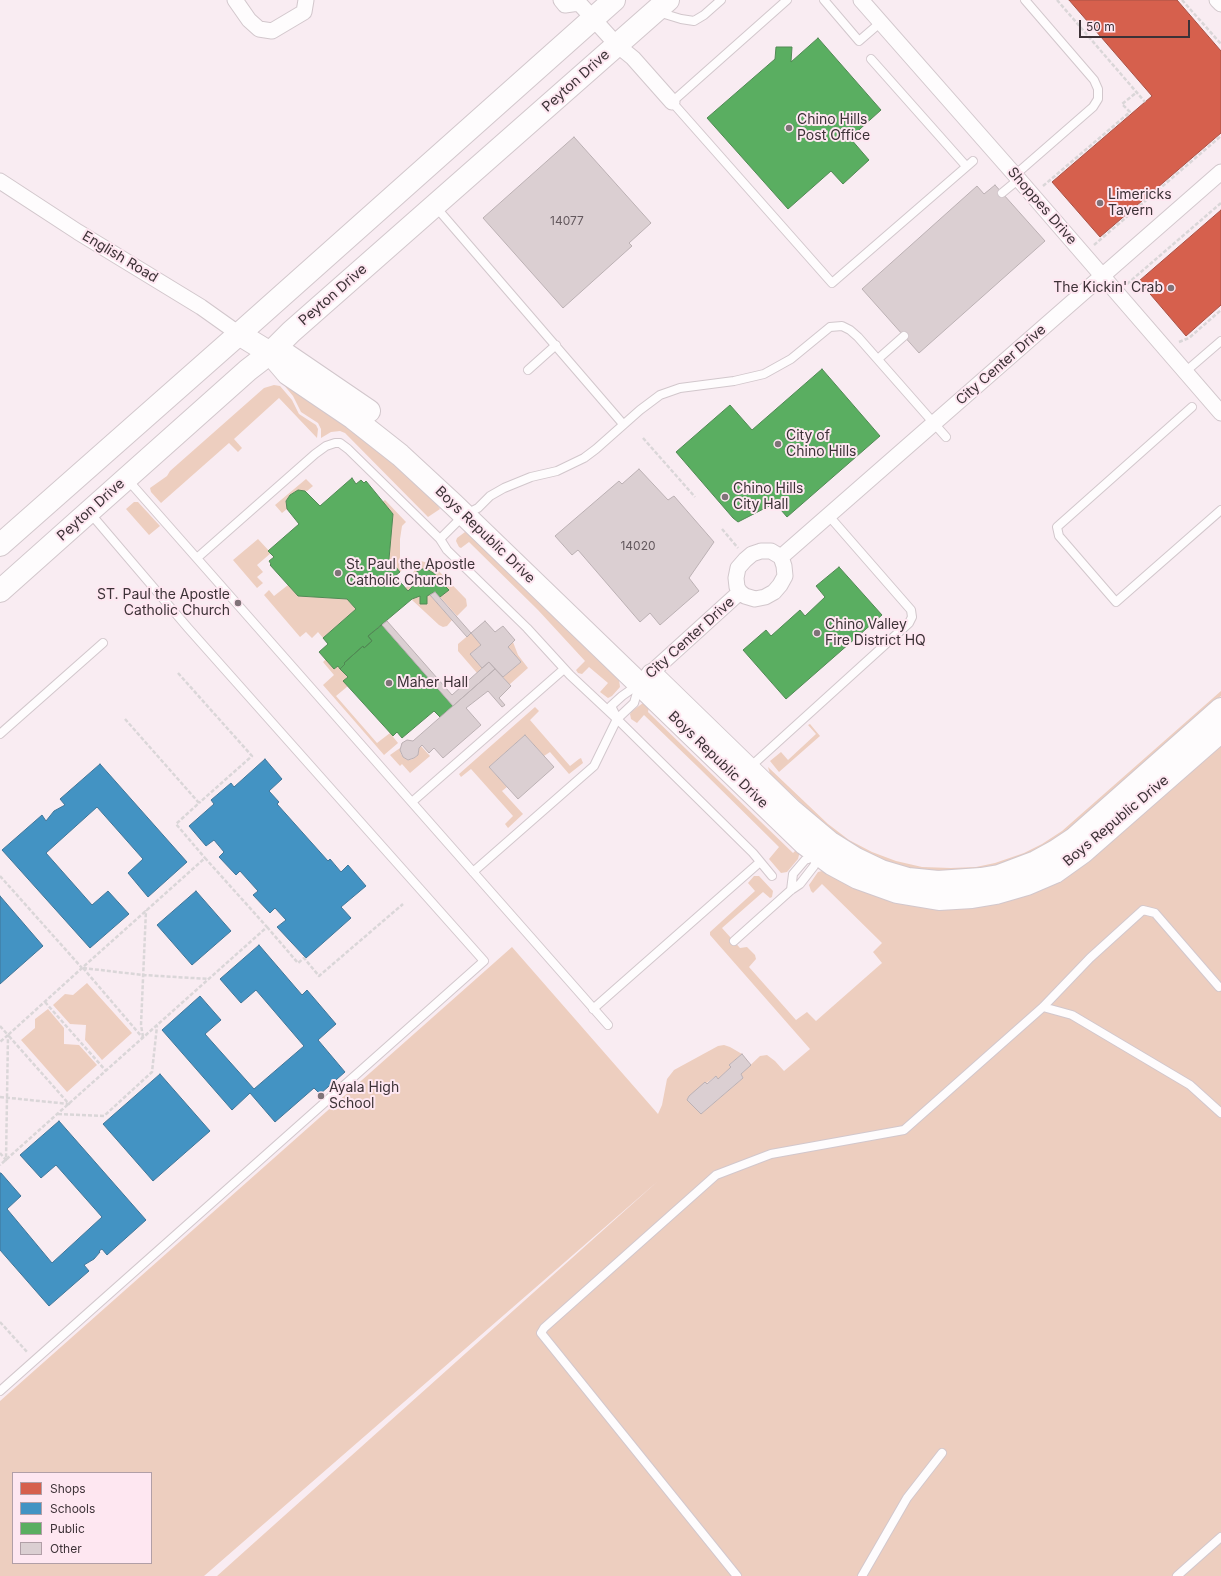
<!DOCTYPE html>
<style>
body{margin:0}
#map{position:relative;width:1221px;height:1576px;overflow:hidden;background:#f9ecf2;font-family:Inter,sans-serif}
canvas{display:block}
.legend{position:absolute;left:12px;top:1472px;width:140px;height:92px;box-sizing:border-box;background:#fee7f1;border:1px solid #b19fa7;margin:0;padding:5px 7px;list-style:none;font-size:12px;color:#3d3237}
.legend li{display:flex;align-items:center;gap:8px;height:20px}
.legend b{width:20px;border:1px solid #b19fa7}
.scale{position:absolute;left:1079px;top:20px;width:111px;height:18px;box-sizing:border-box;border:2px solid #3d3237;border-top:0;padding-left:5px;font-size:12px;line-height:14px;white-space:nowrap;color:#3d3237;-webkit-text-stroke:3px #fee7f1;paint-order:stroke}
</style>
<div id="map">
<canvas width="1221" height="1576"></canvas>
<ul class="legend">
<li><b style="height:11px;background:#d6604d"></b>Shops</li>
<li><b style="height:11px;background:#4393c3"></b>Schools</li>
<li><b style="height:11px;background:#5aae61"></b>Public</li>
<li><b style="height:11px;background:#dbcfd2"></b>Other</li>
</ul>
<div class="scale">50 m</div>
</div>
<script>
const c = document.querySelector('canvas').getContext('2d');
c.lineJoin = 'round';
function paint(path, color) {
  c.fillStyle = color;
  c.fill(path, 'evenodd');
}
function poly(rows) {
  const path = new Path2D();
  for (const r of rows) {
    path.moveTo(r[0], r[1]);
    for (let i = 2; i < r.length; i += 2) path.lineTo(r[i], r[i + 1]);
  }
  return path;
}
function trace(path, color, width, dash) {
  c.strokeStyle = color;
  c.lineWidth = width;
  c.lineCap = dash ? 'butt' : 'round';
  c.setLineDash(dash || []);
  c.stroke(path);
}
function drawText(font, color, halo, rows, align = 'center') {
  c.font = font + ' Inter,sans-serif';
  c.lineWidth = 4;
  c.setLineDash([]);
  c.textBaseline = 'middle';
  c.strokeStyle = halo;
  c.fillStyle = color;
  for (const [text, x, y, turn = 0] of rows) {
    c.save();
    c.translate(x, y);
    c.rotate((+turn || 0) * Math.PI / 180);
    c.textAlign = isNaN(turn) ? turn : align;
    if (halo) c.strokeText(text, 0, 0);
    c.fillText(text, 0, 0);
    c.restore();
  }
}
paint(poly([
 [283,384,324,409,389,458,438,505,438,506,440,509,428,517,345,433,340,431,331,432,321,438,321,429,318,423,301,412,293,396],
 [274,385,280,386,292,400,299,414,316,425,318,429,317,438,279,398,234,439,242,448,238,452,229,443,161,503,151,492,150,488,167,476,170,471,264,388],
 [306,479,313,486,307,491,298,490,290,495,286,501,287,509,282,513,275,505],
 [385,500,406,522,402,526,400,539,400,562,405,568,400,572,389,559,393,514,382,502],
 [134,502,138,502,160,526,149,535,126,509],
 [465,532,469,533,619,680,620,687,612,696,608,698,600,692,608,683,589,667,582,674,578,673,576,670,585,661,538,610,469,542,461,548,459,547,456,541,457,538],
 [258,539,271,553,257,565,263,572,257,577,263,583,257,588,233,560],
 [421,561,432,564,466,599,467,606,457,616,440,597,448,590,444,585,438,584,435,574,430,570,422,569,415,573,412,580,412,587,408,591,405,588,409,585,416,565],
 [288,585,298,596,347,599,356,609,323,638,318,632,312,638,306,632,300,637,264,595,269,590,274,596],
 [430,595,452,620,447,626,443,627,439,625,412,600,417,596,420,596,420,604,427,604,427,596],
 [471,633,481,645,470,654,482,668,477,673,458,651,458,644],
 [513,642,518,655,528,668,509,685,503,677,521,662,508,647],
 [326,659,334,669,338,666,348,677,344,681,348,686,336,696,377,743,390,733,398,743,384,755,323,685,334,675,323,662],
 [1221,691,1221,696,1074,825,1044,847,996,866,948,872,903,867,870,856,835,835,770,774,768,767,828,824,849,840,872,852,896,861,922,867,951,868,976,867,995,863,1024,853,1042,844,1062,831],
 [643,703,649,707,648,712,760,821,793,853,796,850,799,852,799,855,798,859,787,872,781,873,769,859,779,847,699,768,644,715,637,723,631,719,630,714,632,711],
 [535,707,539,711,530,720,570,766,579,759,581,758,583,763,569,774,550,752,544,756,525,735,489,767,507,787,502,791,523,814,508,828,505,824,513,816,471,769,461,777,459,774],
 [810,724,820,736,779,772,770,761,781,752,788,760,816,734,808,725],
 [1221,745,1221,1576,217,1576,658,1181,204,1576,0,1576,0,1401,512,947,658,1114,662,1105,667,1079,674,1070,718,1046,724,1045,730,1047,742,1054,729,1065,731,1067,718,1079,716,1076,689,1096,687,1100,701,1114,743,1078,741,1074,760,1056,767,1055,775,1061,784,1071,810,1049,710,935,710,932,755,891,748,883,754,876,759,876,773,891,772,897,770,898,763,892,722,928,740,948,747,947,755,955,756,959,749,967,796,1020,807,1012,816,1021,882,963,873,952,882,943,822,884,813,893,811,891,809,885,818,872,822,871,950,908],
 [13,1473,151,1473,151,1563,13,1563],
 [421,746,430,756,410,773,402,764,400,766,390,755,400,748,401,754,403,757,408,760,413,759,418,755,419,748],
 [87,983,132,1033,102,1060,85,1040,86,1025,70,1024,53,1005,65,994,73,995],
 [48,1009,64,1028,64,1044,79,1045,97,1065,67,1092,21,1040,35,1028,35,1019]
]), '#edcebf');
const shops = poly([
 [1069,0,1177,0,1221,51,1221,133,1100,237,1052,182,1152,96,1069,0],
 [1221,210,1221,305,1186,336,1139,281,1221,210]
]);
paint(shops, '#d6604d');
trace(shops, '#a85246', 1);
const schools = poly([
 [265,759,282,779,269,791,279,802,277,804,328,861,330,859,341,872,348,865,366,886,341,907,351,918,306,958,277,927,286,920,275,908,270,913,253,895,258,891,240,871,236,875,219,857,224,852,214,840,206,846,189,826,214,804,211,800,231,783,234,787,265,759],
 [100,764,187,862,148,897,128,873,143,859,97,807,46,853,92,905,108,891,129,914,90,948,2,850,42,815,46,821,54,811,65,805,60,799,100,764],
 [196,891,231,931,192,965,157,925,196,891],
 [0,896,43,946,0,984,0,896],
 [259,945,302,995,307,990,336,1024,318,1040,345,1072,320,1094,314,1088,275,1122,250,1093,232,1110,162,1030,200,996,221,1020,205,1034,254,1089,304,1046,256,990,241,1003,220,979,259,945],
 [160,1074,210,1131,153,1181,103,1124,160,1074],
 [59,1121,146,1220,107,1255,102,1249,99,1251,100,1252,94,1259,84,1265,89,1271,49,1306,0,1250,0,1173,1,1173,21,1196,7,1209,52,1263,102,1217,56,1165,41,1178,20,1155,59,1121]
]);
paint(schools, '#4393c3');
trace(schools, '#417699', 1);
const public = poly([
 [818,38,881,110,850,138,869,160,843,184,831,171,788,209,707,118,775,59,776,47,792,47,791,62,818,38],
 [822,369,880,436,787,517,775,503,738,522,733,518,676,452,730,405,752,430,822,369],
 [352,478,356,484,361,480,364,483,366,481,393,514,389,559,400,572,395,576,408,591,412,587,412,580,415,573,422,569,427,569,435,574,438,584,444,585,449,590,440,597,435,592,427,596,427,604,420,604,420,596,412,599,368,636,372,641,364,648,363,646,344,663,345,664,340,669,338,666,334,669,319,652,328,644,323,638,356,609,347,599,298,596,270,565,271,564,269,561,274,557,268,551,299,524,287,509,286,501,290,495,298,490,305,491,320,506,352,478],
 [839,567,882,615,786,699,743,650,766,630,771,636,800,610,805,616,825,597,816,586,839,567],
 [382,625,453,706,440,717,434,711,402,738,397,732,393,736,343,681,348,677,340,669,345,664,344,663,363,646,364,648,372,641,368,636,382,625]
]);
paint(public, '#5aae61');
trace(public, '#518954', 1);
const building = poly([
 [574,137,651,223,629,243,632,246,563,308,483,218,574,137],
 [995,185,1045,241,919,353,862,289,977,186,984,194,995,185],
 [639,469,668,500,674,496,714,542,689,578,699,591,660,625,650,613,640,622,578,550,572,555,555,536,619,481,622,484,639,469],
 [435,592,471,633,467,637,430,595,435,592],
 [387,621,452,695,489,662,495,669,453,706,382,625,387,621],
 [485,621,495,632,503,626,515,640,508,647,521,662,503,677,489,662,482,668,470,654,481,645,471,633,485,621],
 [495,669,511,686,499,698,505,705,502,707,488,691,466,708,481,725,443,758,434,748,429,753,422,745,419,748,418,755,414,758,408,760,403,757,400,750,402,743,407,740,413,741,495,669],
 [525,735,554,767,518,799,489,767,525,735],
 [742,1054,751,1065,741,1074,743,1078,701,1114,687,1100,689,1096,705,1082,707,1084,716,1076,718,1079,731,1067,729,1065,742,1054]
]);
paint(building, '#dbcfd2');
trace(building, '#bbb0b3', 1);
const lane = poly([
 [787,0,672,102,832,283,973,161],
 [824,0,859,41,881,22],
 [658,12,681,19,694,21,704,15,721,0],
 [871,59,966,166],
 [1015,175,1093,107,1098,99,1098,89,1094,80,1025,0],
 [1002,193,1019,179],
 [435,206,623,424],
 [878,359,904,336],
 [528,370,556,345],
 [1185,372,1221,341],
 [1192,407,1057,527,1059,536,1116,602,1221,510],
 [127,479,608,1025],
 [197,558,315,454,326,446,335,443,340,443,348,449,440,539],
 [616,716,611,706,622,696,639,684],
 [0,734,103,643],
 [749,768,909,623,912,617,911,610,829,516],
 [412,802,564,669],
 [473,872,594,766,617,719,634,703,639,686],
 [772,876,753,853,617,719,570,675,527,628,447,550,440,539,464,515,478,508,490,496,504,488,531,477,557,471,584,458,596,449,640,410,660,395,680,388,734,381,764,374,791,359,830,327,842,326,850,330,858,337,946,437],
 [791,890,793,874,805,860,817,856],
 [734,941,791,890,800,884,814,866,818,856],
 [1043,1007,1072,1015,1190,1085,1221,1113],
 [593,1009,760,862],
 [0,1391,484,961,188,628,90,513],
 [737,1576,541,1333,544,1328,716,1175,771,1154,904,1130,1043,1007,1090,958,1143,910,1155,913,1219,987],
 [862,1576,907,1498,942,1453],
 [1177,1576,1221,1537]
]);
const street = poly([
 [235,0,249,20,259,29,272,31,304,12,306,0],
 [561,0,565,5,579,3],
 [861,0,1015,175,1221,413],
 [1217,0,1221,4],
 [579,3,617,45,633,58,672,102],
 [0,181,78,232,201,307,239,334],
 [761,551,771,551,781,557,784,566,785,576,780,585,774,592,765,597,755,599,745,596,740,592,737,587,736,578,738,568,745,560,752,554,761,551],
 [781,557,1221,172],
 [643,680,740,592]
]);
const secondary = poly([
 [239,334,270,353,288,374,353,418,400,455,453,504,805,844,832,864,858,878,897,892,939,899,972,897,996,893,1027,884,1055,872,1083,852,1221,731],
 [271,353,281,351,369,411],
 [652,675,791,810,829,842,856,859,881,871,908,879,938,882,981,879,999,876,1036,862,1056,851,1074,839,1221,709]
]);
const primary = poly([
 [0,545,239,334,614,0],
 [0,591,248,370,270,353,291,332,668,0]
]);
trace(lane, '#d2c7cc', 10);
trace(street, '#d2c7cc', 17);
trace(secondary, '#d2c7cc', 24);
trace(primary, '#d2c7cc', 24);
trace(poly([
 [1057,0,1145,102],
 [1182,0,1221,44],
 [1043,186,1130,112,1122,104,1137,92],
 [1094,245,1221,136],
 [1127,284,1221,203],
 [1179,342,1189,338,1221,310],
 [643,438,695,497],
 [722,529,738,548],
 [178,673,252,756,199,803],
 [125,719,199,803,176,824,205,858],
 [0,876,82,968,205,858,267,927,0,1165],
 [267,927,298,963,304,958,319,976,403,904],
 [83,968,143,975,209,979],
 [83,968,142,1037],
 [45,1002,106,1071],
 [0,1026,8,1035,0,1042],
 [143,1037,141,1025,146,910],
 [0,1097,69,1104,8,1035,82,968],
 [58,1114,104,1116,152,1072,157,1026],
 [0,1153,6,1160,8,1035],
 [0,1322,28,1353]
]), '#dad6d8', 2.5, [4, 2]);
trace(lane, '#fefcfd', 8);
trace(street, '#fefcfd', 15);
trace(secondary, '#fefcfd', 22);
trace(primary, '#fefcfd', 22);
for (const [x, y, r, color] of [
 [789,128,4,"#7f7378"],
 [1100,203,4,"#7f7378"],
 [1171,288,4,"#7f7378"],
 [778,444,4,"#7f7378"],
 [725,497,4,"#7f7378"],
 [338,573,4,"#7f7378"],
 [238,603,4,"#7f7378"],
 [817,633,4,"#7f7378"],
 [389,683,4,"#7f7378"],
 [321,1096,4,"#7f7378"]
]) {
  const dot = new Path2D();
  dot.arc(x, y, r, 0, 2 * Math.PI);
  c.fillStyle = color;
  c.fill(dot);
  trace(dot, '#fee7f1', 1.5);
}
drawText('12px', '#64595e', null, [
 ["14077",567,221],
 ["14020",638,546]
]);
drawText('14px', '#3d3237', '#fee7f1', [
 ["Peyton Drive",576,81,-42],
 ["Shoppes Drive",1042,206,49],
 ["English Road",120,257,31],
 ["Peyton Drive",333,295,-41],
 ["City Center Drive",1001,365,-41],
 ["Peyton Drive",91,510,-42],
 ["Boys Republic Drive",485,535,44],
 ["City Center Drive",690,638,-42],
 ["Boys Republic Drive",718,760,44],
 ["Boys Republic Drive",1116,821,-40]
]);
drawText('14px', '#3d3237', '#fee7f1', [
 ["Chino Hills",797,120],
 ["Post Office",797,136],
 ["Limericks",1108,195],
 ["Tavern",1108,211],
 ["The Kickin' Crab",1163,288,"right"],
 ["City of",786,436],
 ["Chino Hills",786,452],
 ["Chino Hills",733,489],
 ["City Hall",733,505],
 ["St. Paul the Apostle",346,565],
 ["Catholic Church",346,581],
 ["ST. Paul the Apostle",230,595,"right"],
 ["Catholic Church",230,611,"right"],
 ["Chino Valley",825,625],
 ["Fire District HQ",825,641],
 ["Maher Hall",397,683],
 ["Ayala High",329,1088],
 ["School",329,1104]
], 'left');
</script>
